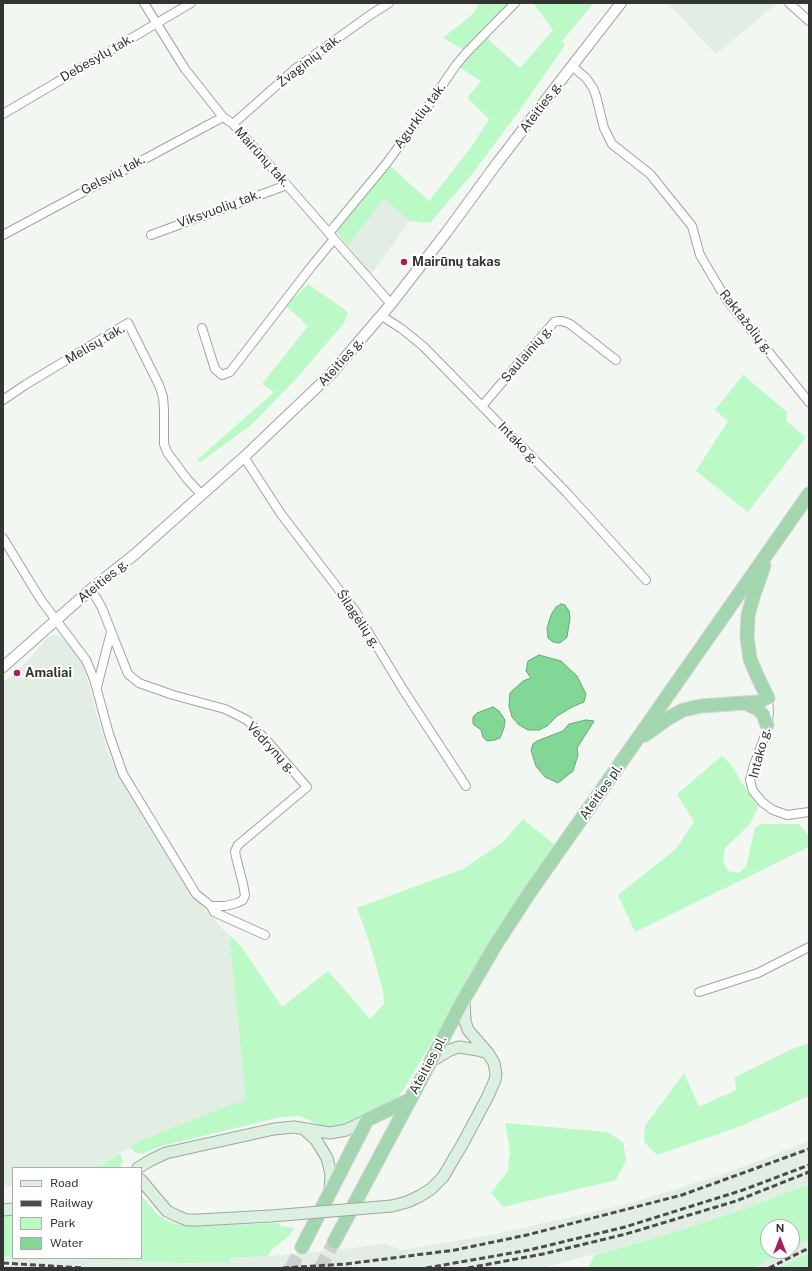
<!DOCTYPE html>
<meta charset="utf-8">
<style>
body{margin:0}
#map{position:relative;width:812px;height:1271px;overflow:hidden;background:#f2f7f2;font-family:"Public Sans",sans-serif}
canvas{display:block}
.frame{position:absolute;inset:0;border:4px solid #333533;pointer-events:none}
.legend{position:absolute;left:12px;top:1167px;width:130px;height:92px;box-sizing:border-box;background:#fff;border:1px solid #adaead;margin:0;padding:5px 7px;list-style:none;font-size:12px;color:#333533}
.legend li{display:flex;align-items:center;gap:8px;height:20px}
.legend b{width:20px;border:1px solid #adaead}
.north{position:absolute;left:760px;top:1219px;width:40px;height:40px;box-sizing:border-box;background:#fff;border:1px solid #adaead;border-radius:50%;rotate:0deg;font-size:11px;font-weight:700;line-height:16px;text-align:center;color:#333533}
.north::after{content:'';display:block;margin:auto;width:14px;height:18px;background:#ab1e5d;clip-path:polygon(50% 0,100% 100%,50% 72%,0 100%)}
</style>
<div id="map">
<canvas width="812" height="1271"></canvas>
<div class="frame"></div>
<ul class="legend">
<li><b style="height:5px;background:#dcf0e0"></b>Road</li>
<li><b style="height:5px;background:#4a4d4a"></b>Railway</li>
<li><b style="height:11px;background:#bbf9c7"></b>Park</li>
<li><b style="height:11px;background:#81d795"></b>Water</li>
</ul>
<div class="north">N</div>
</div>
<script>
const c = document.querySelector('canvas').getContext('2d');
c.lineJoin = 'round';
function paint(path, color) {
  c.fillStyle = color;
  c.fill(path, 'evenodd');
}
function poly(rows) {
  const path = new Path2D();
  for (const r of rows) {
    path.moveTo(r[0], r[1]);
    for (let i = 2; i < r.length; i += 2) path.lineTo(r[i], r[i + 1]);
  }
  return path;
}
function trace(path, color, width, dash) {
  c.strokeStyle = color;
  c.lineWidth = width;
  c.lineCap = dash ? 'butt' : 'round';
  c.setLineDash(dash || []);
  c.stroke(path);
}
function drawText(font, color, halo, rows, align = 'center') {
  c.font = font + ' "Public Sans",sans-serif';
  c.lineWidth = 4;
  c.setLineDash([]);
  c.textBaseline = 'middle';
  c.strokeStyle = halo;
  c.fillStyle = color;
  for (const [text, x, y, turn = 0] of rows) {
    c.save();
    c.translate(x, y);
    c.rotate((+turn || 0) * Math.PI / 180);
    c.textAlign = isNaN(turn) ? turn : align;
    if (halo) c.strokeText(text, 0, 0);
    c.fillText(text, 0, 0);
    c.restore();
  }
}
paint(poly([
 [667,3,778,3,716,54],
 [383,199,410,221,371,274,348,246],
 [53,635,61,636,81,658,108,753,135,802,202,907,229,935,246,1100,225,1107,142,1140,103,1164,92,1168,13,1168,13,1186,3,1187,3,683,30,658,47,638],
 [809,1141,809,1184,745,1209,666,1235,541,1268,3,1268,3,1256,13,1258,185,1263,229,1262,230,1258,282,1255,362,1247,383,1243,402,1250,496,1234,624,1205,699,1182,756,1162],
 [809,1240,809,1253,778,1268,753,1268,786,1251,792,1251,792,1248]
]), '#e2ede3');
paint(poly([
 [479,3,515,3,488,31,489,40,520,68,553,30,533,3,594,3,562,41,565,45,517,114,473,173,430,223,410,221,383,199,348,246,335,230,389,165,429,201,472,146,489,119,467,98,481,81,456,65,467,52,443,38,474,13],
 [308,284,348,312,344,323,296,379,251,425,201,462,197,460,274,392,262,384,308,326,286,306],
 [743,375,787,412,786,421,806,437,748,512,696,471,728,421,715,410],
 [722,756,730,763,758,808,749,825,725,848,723,861,728,871,739,873,746,867,755,828,761,824,799,824,809,836,809,847,635,932,618,895,676,849,694,822,677,794],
 [523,819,556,846,509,911,404,1089,395,1100,346,1123,330,1127,319,1125,300,1116,281,1117,158,1147,143,1154,136,1153,130,1147,142,1140,225,1107,246,1100,229,935,241,946,282,1007,328,971,370,1019,384,1004,383,991,371,947,357,908,463,869,503,842],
 [809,1043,809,1096,741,1126,657,1155,644,1142,645,1126,684,1073,699,1107,736,1090,735,1077,790,1050],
 [505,1123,607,1132,623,1142,626,1161,616,1180,503,1207,491,1193,508,1171,510,1150],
 [120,1154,123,1161,120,1168,92,1168,103,1164],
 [809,1184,809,1240,792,1248,792,1227,768,1227,768,1251,786,1251,753,1268,588,1268,594,1255,666,1235,745,1209],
 [141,1195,159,1216,172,1223,186,1226,204,1226,280,1223,280,1226,294,1228,289,1236,271,1250,268,1256,230,1258,230,1262,185,1263,34,1258,141,1258],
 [13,1214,13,1257,3,1256,3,1215],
 [809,1253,809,1268,778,1268]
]), '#bbf9c7');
const water = poly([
 [561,604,565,605,569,611,570,618,567,637,560,643,553,642,548,638,547,628,551,615,556,607,561,604],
 [539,655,561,661,577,676,586,694,584,702,572,707,557,716,547,726,539,730,528,730,519,725,512,717,509,706,510,693,523,681,531,678,526,671,528,661,539,655],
 [493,707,499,711,505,720,504,728,500,738,495,740,487,741,483,737,481,730,473,724,473,717,477,713,493,707],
 [586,720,594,721,577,748,578,755,573,771,558,783,545,777,536,766,531,750,533,744,537,741,563,731,569,724,586,720]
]);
paint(water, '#81d795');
trace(water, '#6aa678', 1);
trace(poly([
 [291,1268,302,1247],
 [320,1268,334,1242]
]), '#ccd0cc', 13, [13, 6]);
const minor = poly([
 [144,3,185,69,223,117,233,124,287,185,391,304],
 [789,3,809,21],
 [572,66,586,78,593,88,596,96,604,128,612,144,650,174,692,226,700,255,726,299,809,402],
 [3,114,191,3],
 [233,124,295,69,370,15,389,3],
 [329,233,386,164,424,112,456,65,467,52,515,3],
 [3,235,223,117],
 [151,235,287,185],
 [382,316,402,329,424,347,567,493,646,580],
 [202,328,215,369,222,375,230,372,311,267,334,239],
 [3,400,25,385,128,323,159,385,163,397,164,410,164,444,167,452,187,479,201,494],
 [482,406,554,322,558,321,562,321,570,324,616,360],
 [244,457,281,514,356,612,404,691,466,786],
 [3,538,41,600,86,660,94,679,109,734,123,774,196,894,211,906,214,912,265,935],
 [90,590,97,599,102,608,128,674,139,683,173,695,225,709,247,720,269,743,307,787,238,845,235,851,236,857,243,884,245,895,243,900,237,903,225,906,211,906],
 [97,687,111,632],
 [768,698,769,713,766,733,754,765,750,780,753,791,762,802,773,810,787,815,809,812],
 [699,992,758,973,809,947]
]);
const tertiary = poly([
 [3,667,90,590,134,555,244,457,331,374,391,304,446,233,498,162,572,66,621,3]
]);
const secondary = poly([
 [430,1062,450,1050,459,1047,478,1050,488,1053],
 [304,1129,316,1140,327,1158,331,1174,330,1191],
 [138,1168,151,1160,166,1153,274,1129,294,1127,330,1133,346,1130,367,1120],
 [141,1180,167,1211,177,1216,187,1220,198,1220,271,1216],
 [392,1206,407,1202,420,1196,431,1189,443,1177,463,1143,488,1096,495,1080,496,1074,494,1063,488,1053,468,1030,465,1021,464,999],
 [3,1210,13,1209]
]);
const trunk = poly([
 [745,703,758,709,763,714,767,725],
 [645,735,667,719,683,710,701,706,759,702,768,698,759,680,750,659,747,637,748,615,754,594,764,566],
 [334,1242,464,999,495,946,528,895,809,494],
 [302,1247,367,1120,409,1100]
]);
trace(minor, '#a0a5a1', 10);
trace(tertiary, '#a0a5a1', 12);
trace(secondary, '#a0a5a1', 13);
trace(trunk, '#d2d3d2', 15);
trace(minor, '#fff', 8);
trace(tertiary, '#fff', 10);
trace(secondary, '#dcf0e0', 11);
trace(trunk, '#a3d6ae', 13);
trace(poly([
 [3,1263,83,1268],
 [283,1268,346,1264,455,1250,527,1235,682,1195,809,1149],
 [426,1268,529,1250,625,1227,743,1190,809,1165],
 [468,1268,543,1254,626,1234,736,1201,809,1172],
 [769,1268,809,1248]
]), '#4a4d4a', 3, [6, 3]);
const secondaryBridge = poly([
 [271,1216,392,1206]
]);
trace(secondaryBridge, '#a0a5a1', 13, []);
trace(secondaryBridge, '#dcf0e0', 11);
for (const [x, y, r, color] of [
 [404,262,4,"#ab1e5d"],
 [17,673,4,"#ab1e5d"]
]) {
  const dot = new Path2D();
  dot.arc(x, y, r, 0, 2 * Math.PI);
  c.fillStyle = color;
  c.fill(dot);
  trace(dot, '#fff', 1.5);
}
drawText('13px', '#333533', '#fff', [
 ["Debesylų tak.",97,58,-30],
 ["Žvaginių tak.",309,61,-38],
 ["Ateities g.",541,107,-53],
 ["Agurklių tak.",420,116,-54],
 ["Mairūnų tak.",262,157,48],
 ["Gelsvių tak.",113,175,-28],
 ["Viksvuolių tak.",219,209,-20],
 ["Raktažolių g.",746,322,52],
 ["Melisų tak.",95,344,-30],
 ["Saulainių g.",527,354,-49],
 ["Ateities g.",341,362,-48],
 ["Intako g.",518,443,46],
 ["Ateities g.",103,581,-39],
 ["Šilagėlių g.",358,619,56],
 ["Vėdrynų g.",271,748,47],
 ["Intako g.",760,753,-75],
 ["Ateities pl.",601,792,-55],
 ["Ateities pl.",428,1065,-62]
]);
drawText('bold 13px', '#333533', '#fff', [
 ["Mairūnų takas",412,262],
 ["Amaliai",25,673]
], 'left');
</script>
